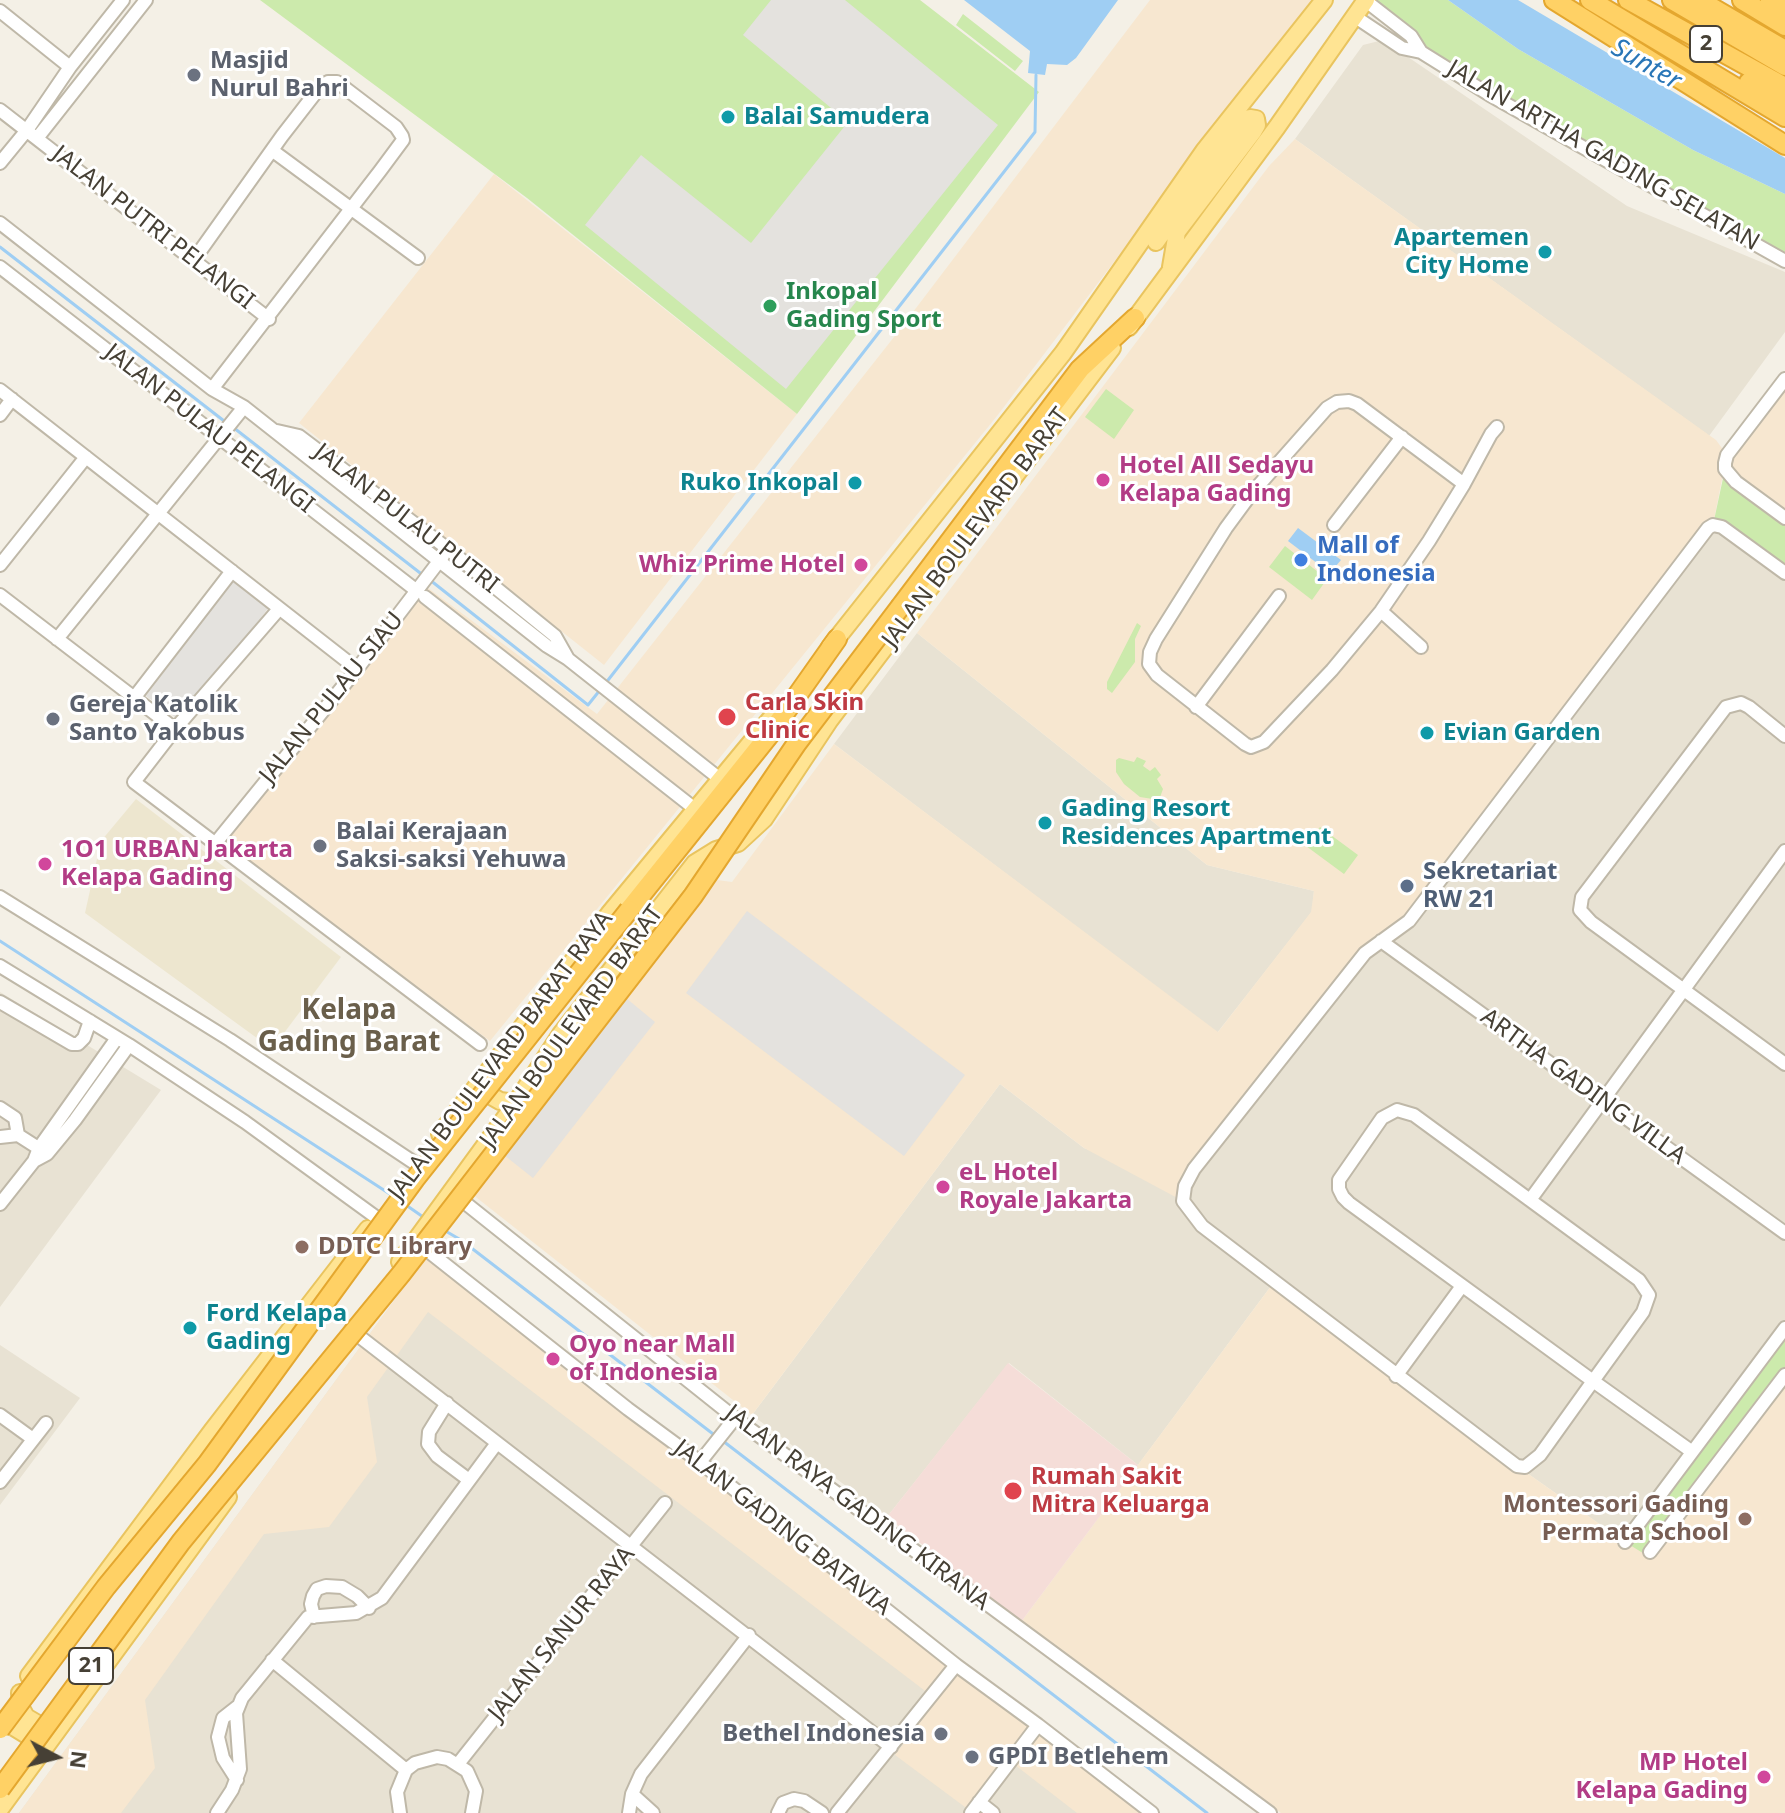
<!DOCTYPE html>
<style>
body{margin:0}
#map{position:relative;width:1785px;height:1813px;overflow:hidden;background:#f4f0e6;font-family:"Noto Sans",sans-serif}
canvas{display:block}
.north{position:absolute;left:16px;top:1717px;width:80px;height:80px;-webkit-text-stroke:6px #fff;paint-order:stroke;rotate:97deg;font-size:22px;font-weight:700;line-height:32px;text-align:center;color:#464035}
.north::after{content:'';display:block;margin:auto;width:28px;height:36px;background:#464035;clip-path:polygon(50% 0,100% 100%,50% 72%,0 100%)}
</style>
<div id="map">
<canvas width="1785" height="1813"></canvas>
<div class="north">N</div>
</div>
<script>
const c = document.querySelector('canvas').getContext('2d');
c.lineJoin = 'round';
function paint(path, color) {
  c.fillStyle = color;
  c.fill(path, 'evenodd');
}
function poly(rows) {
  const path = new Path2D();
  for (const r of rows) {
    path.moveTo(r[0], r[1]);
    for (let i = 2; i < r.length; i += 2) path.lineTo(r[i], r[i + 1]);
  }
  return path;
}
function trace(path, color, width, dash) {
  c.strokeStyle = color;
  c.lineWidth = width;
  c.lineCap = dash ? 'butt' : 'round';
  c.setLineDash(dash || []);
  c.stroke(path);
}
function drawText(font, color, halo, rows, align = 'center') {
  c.font = font + ' "Noto Sans",sans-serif';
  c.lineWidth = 6;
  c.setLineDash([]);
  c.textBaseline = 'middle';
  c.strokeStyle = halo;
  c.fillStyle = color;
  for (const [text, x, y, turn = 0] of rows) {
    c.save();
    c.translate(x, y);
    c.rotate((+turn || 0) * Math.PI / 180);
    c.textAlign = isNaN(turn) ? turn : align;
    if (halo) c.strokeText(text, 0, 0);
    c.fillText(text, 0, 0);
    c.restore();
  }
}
paint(poly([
 [1383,40,1627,206,1785,272,1785,332,1709,436,1295,139,1363,45],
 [1713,525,1785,573,1785,1328,1625,1542,1517,1466,1274,1282,1138,1465,1009,1363,887,1517,752,1415,1000,1084,1084,1148,1185,1186],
 [917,633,1207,865,1314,891,1312,912,1217,1033,834,744],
 [0,992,161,1090,0,1307],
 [429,1253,1159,1813,19,1813],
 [0,1345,80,1398,0,1505]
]), '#e8e2d3');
paint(poly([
 [1150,0,1313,0,997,416,490,1041,221,841,424,585,597,714,894,337],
 [1295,139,1716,440,1727,455,1785,379,1785,516,1724,469,1713,525,1409,921,1365,953,1193,1171,1183,1201,1084,1148,1000,1084,752,1415,472,1194,717,880,732,882,834,744,1218,1032,1311,912,1314,891,1207,865,917,633,1269,166],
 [494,174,797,414,604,665,299,423],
 [429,1253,1159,1813,1077,1813,1015,1765,973,1813,895,1755,937,1700,428,1312,367,1397,377,1462,329,1527,264,1534,145,1700,155,1768,121,1813,19,1813],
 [1274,1282,1517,1466,1625,1542,1785,1376,1785,1813,1281,1813,1021,1622]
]), '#f7e7d0');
paint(poly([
 [136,799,341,957,272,1049,85,913,101,841]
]), '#ede6cf');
paint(poly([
 [1008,1363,1138,1465,1021,1622,887,1517]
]), '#f5ddd8');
paint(poly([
 [260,0,920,0,1039,92,797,414,527,198],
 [1367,0,1448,0,1518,49,1693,150,1785,194,1785,261,1421,52],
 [963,14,1023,61,1015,71,956,25],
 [1106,389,1134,410,1114,439,1085,417],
 [1725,469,1785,516,1785,573,1713,525],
 [1285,546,1327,579,1312,600,1269,567],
 [1137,623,1141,626,1135,639,1135,662,1112,693,1107,689,1107,682],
 [1137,757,1146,761,1143,766,1150,771,1155,767,1161,775,1157,779,1163,789,1159,800,1140,797,1124,784,1116,772,1116,760,1119,758,1134,762],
 [1320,827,1358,855,1344,874,1306,846],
 [1785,1328,1785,1376,1651,1558,1625,1542]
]), '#cceaac');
paint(poly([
 [771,0,845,0,998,125,786,389,585,225,641,155,751,243,848,122,743,35],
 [233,579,269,607,183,723,146,696],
 [747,911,965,1075,904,1156,686,993],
 [626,998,655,1022,533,1178,504,1155]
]), '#e4e2de');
paint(poly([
 [964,0,1118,0,1076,58,1067,65,1047,64,1045,75,1028,73,1030,51],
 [1448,0,1518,0,1785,158,1785,194,1693,150,1518,49],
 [1298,528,1341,560,1330,573,1288,541]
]), '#9fcef3');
trace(poly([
 [0,247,228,424],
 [234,428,424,576],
 [430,580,588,705,600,690],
 [605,684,1035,132,1036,75],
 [0,941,393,1196],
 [406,1205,426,1219],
 [442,1229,461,1240,717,1437],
 [723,1441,1207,1813]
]), '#9fcef3', 3);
const minor = poly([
 [1366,1,1411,36,1421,52],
 [0,11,70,67],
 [1354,16,1402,48,1421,52,1490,95,1785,261],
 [0,110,269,319],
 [38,137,146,0],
 [273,151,418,258],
 [0,163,27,130,70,67,123,0],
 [0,223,212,389,244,407,547,646,568,659],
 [193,261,282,136,320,87,328,82,337,82,396,127,402,136,403,140,380,171,212,389],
 [0,267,417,591],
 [1785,379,1727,455,1725,463,1725,469,1736,482,1785,518],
 [0,390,357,669],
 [0,415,12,399],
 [277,431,299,436,448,549,555,636,568,659,720,779],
 [1464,484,1357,404,1349,401,1337,402,1327,408,1251,494,1226,528,1156,639,1150,652,1149,664,1157,675,1245,744,1251,747,1264,742,1332,670,1381,611,1429,541,1464,484,1491,434,1497,427],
 [1334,525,1402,437],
 [0,565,86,457],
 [0,595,175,729],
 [425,597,695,809],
 [279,609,175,729,134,782,480,1044],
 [1381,611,1421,647],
 [57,639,244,407],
 [134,698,232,571],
 [1196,707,1279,596],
 [1785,736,1749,707,1741,703,1726,707,1582,897,1580,910,1591,922,1785,1064],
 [214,845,357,669,443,556],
 [0,897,230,1040,416,1164],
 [1381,941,1785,1233],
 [0,966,129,1045,245,1122,377,1218],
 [0,1002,72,1044,78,1044,84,1038,90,1021],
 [0,1108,15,1118,18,1135],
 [0,1137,18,1135,43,1151],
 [34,1161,47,1154,75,1120,129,1045],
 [454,1194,735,1418,1270,1813],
 [1530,1200,1785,851],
 [0,1204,34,1161,39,1148,117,1038],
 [418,1243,628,1409,700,1462,956,1665,1038,1725,1152,1813],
 [351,1330,891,1747],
 [1396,1376,1462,1286],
 [447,1403,429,1432,428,1444,437,1456,469,1480],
 [0,1415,33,1439],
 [1691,1451,1593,1381,1349,1203,1343,1197,1339,1189,1339,1180,1382,1118,1397,1110,1414,1115,1639,1280,1649,1295,1643,1312,1593,1381,1540,1455,1525,1467,1517,1466,1202,1226,1183,1201,1185,1186,1194,1169,1365,953,1409,921,1708,528,1713,525,1722,527,1785,573],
 [700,1462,735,1418],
 [0,1482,46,1423],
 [1625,1542,1785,1328],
 [1650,1552,1785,1375],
 [314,1617,311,1604,313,1596,317,1589,326,1586,342,1587,357,1596,369,1608],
 [272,1660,406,1770],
 [237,1707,223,1718,218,1737,223,1758,237,1780],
 [458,1764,665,1503],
 [632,1794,653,1813],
 [979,1802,993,1813],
 [217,1813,232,1790,240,1769,236,1713,242,1698,308,1617,356,1613,382,1598,497,1443],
 [400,1813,397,1792,406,1770,415,1763,437,1757,448,1759,467,1771,476,1791,472,1813],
 [629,1813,632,1794,641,1774,749,1635],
 [778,1813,783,1803,794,1799,804,1801,822,1813],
 [837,1813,956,1665],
 [971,1813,1038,1725]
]);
const major = poly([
 [1156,242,1214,160,1245,123,1250,118,1256,119,1257,125,1253,132,1177,232,1171,267],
 [1129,327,1277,127,1366,0],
 [830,647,1063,353,1204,151,1324,0],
 [478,1084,486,1093,500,1101,516,1103],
 [440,1134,609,914,782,705],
 [400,1262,516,1103,561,1034,695,863,716,850,738,843,764,819,829,721,1112,348],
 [29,1676,212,1431,368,1229],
 [20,1693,21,1708,26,1717,43,1727,54,1727],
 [0,1725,12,1726,30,1737,38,1752],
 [0,1809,228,1497]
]);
const highway = poly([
 [1554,0,1785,145],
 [1590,0,1785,117],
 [1628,0,1785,87],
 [1672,0,1785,66],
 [1699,0,1785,50],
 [1742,0,1785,26],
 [1770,0,1785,9],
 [1749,82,1785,101],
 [901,606,1080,369,1135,318],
 [629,910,770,734,837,639]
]);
trace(minor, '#bfb8a8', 16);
trace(major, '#e9c45f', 20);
trace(highway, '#e4a72f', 22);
trace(minor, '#fff', 12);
trace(major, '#ffe493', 16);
trace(highway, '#ffd165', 18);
const highwayBridge = poly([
 [0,1729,106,1587,207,1464,415,1179,629,910],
 [0,1789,181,1542,401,1274,693,896,797,743,901,606]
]);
trace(highwayBridge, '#e4a72f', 22, []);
trace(highwayBridge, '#ffd165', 18);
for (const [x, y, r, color] of [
 [194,75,8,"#6b7280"],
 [728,117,8,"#0f9aa8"],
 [1545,252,8,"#0f9aa8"],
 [770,306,8,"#2e9e5b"],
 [1103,480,8,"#d1479c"],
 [855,483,8,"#0f9aa8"],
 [1301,560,8,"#3f7fe0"],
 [861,565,8,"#d1479c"],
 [727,717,10,"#e0444e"],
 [53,719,8,"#6b7280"],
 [1427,733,8,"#0f9aa8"],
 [1045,823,8,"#0f9aa8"],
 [320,846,8,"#6b7280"],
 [45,864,8,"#d1479c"],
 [1407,886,8,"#5c6f8a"],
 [943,1187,8,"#d1479c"],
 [302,1247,8,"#8d6e63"],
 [190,1328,8,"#0f9aa8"],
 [553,1359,8,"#d1479c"],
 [1013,1491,10,"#e0444e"],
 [1745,1519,8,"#8d6e63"],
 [941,1734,8,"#6b7280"],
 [972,1757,8,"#6b7280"],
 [1764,1777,8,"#d1479c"]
]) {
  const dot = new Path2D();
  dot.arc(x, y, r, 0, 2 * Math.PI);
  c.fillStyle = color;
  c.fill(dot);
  trace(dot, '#fff', 3);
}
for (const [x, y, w] of [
 [1706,44,32],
 [91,1666,44]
]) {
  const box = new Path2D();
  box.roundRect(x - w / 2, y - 18, w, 36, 6);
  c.fillStyle = '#fff';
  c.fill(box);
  trace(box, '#464035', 2);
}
drawText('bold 22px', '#464035', null, [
 ["2",1706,44],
 ["21",91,1666]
]);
drawText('bold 24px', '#5b616d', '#fff', [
 ["Masjid",210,61],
 ["Nurul Bahri",210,89],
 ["Gereja Katolik",69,705],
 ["Santo Yakobus",69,733],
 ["Balai Kerajaan",336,832],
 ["Saksi-saksi Yehuwa",336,860],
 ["Bethel Indonesia",925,1734,"right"],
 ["GPDI Betlehem",988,1757]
], 'left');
drawText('bold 24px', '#0d838f', '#fff', [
 ["Balai Samudera",744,117],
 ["Apartemen",1529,238,"right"],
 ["City Home",1529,266,"right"],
 ["Ruko Inkopal",839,483,"right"],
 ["Evian Garden",1443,733],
 ["Gading Resort",1061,809],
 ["Residences Apartment",1061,837],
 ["Ford Kelapa",206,1314],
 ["Gading",206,1342]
], 'left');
drawText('24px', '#464035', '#fff', [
 ["JALAN ARTHA GADING SELATAN",1603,156,30],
 ["JALAN PUTRI PELANGI",153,228,38],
 ["JALAN PULAU PELANGI",209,429,38],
 ["JALAN PULAU PUTRI",406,519,38],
 ["JALAN BOULEVARD BARAT",976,528,-53],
 ["JALAN PULAU SIAU",332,698,-51],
 ["JALAN BOULEVARD BARAT",572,1027,-54],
 ["JALAN BOULEVARD BARAT RAYA",501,1056,-53],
 ["ARTHA GADING VILLA",1583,1087,36],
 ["JALAN RAYA GADING KIRANA",857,1508,37],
 ["JALAN GADING BATAVIA",782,1528,38],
 ["JALAN SANUR RAYA",562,1634,-51]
]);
drawText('bold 24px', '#27864d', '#fff', [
 ["Inkopal",786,292],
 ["Gading Sport",786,320]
], 'left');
drawText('bold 24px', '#b23c85', '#fff', [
 ["Hotel All Sedayu",1119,466],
 ["Kelapa Gading",1119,494],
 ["Whiz Prime Hotel",845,565,"right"],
 ["1O1 URBAN Jakarta",61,850],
 ["Kelapa Gading",61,878],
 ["eL Hotel",959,1173],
 ["Royale Jakarta",959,1201],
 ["Oyo near Mall",569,1345],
 ["of Indonesia",569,1373],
 ["MP Hotel",1748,1763,"right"],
 ["Kelapa Gading",1748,1791,"right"]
], 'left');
drawText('bold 24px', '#366cbe', '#fff', [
 ["Mall of",1317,546],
 ["Indonesia",1317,574]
], 'left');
drawText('bold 24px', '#be3a42', '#fff', [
 ["Carla Skin",745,703],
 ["Clinic",745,731],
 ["Rumah Sakit",1031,1477],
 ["Mitra Keluarga",1031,1505]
], 'left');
drawText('bold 24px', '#4e5e75', '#fff', [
 ["Sekretariat",1423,872],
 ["RW 21",1423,900]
], 'left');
drawText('bold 24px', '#785e54', '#fff', [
 ["DDTC Library",318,1247],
 ["Montessori Gading",1729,1505,"right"],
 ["Permata School",1729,1533,"right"]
], 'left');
drawText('italic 26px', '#2976b7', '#fff', [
 ["Sunter",1646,65,30]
]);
drawText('bold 28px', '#6a5f4b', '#fff', [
 ["Kelapa",349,1011],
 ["Gading Barat",349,1043]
]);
</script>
